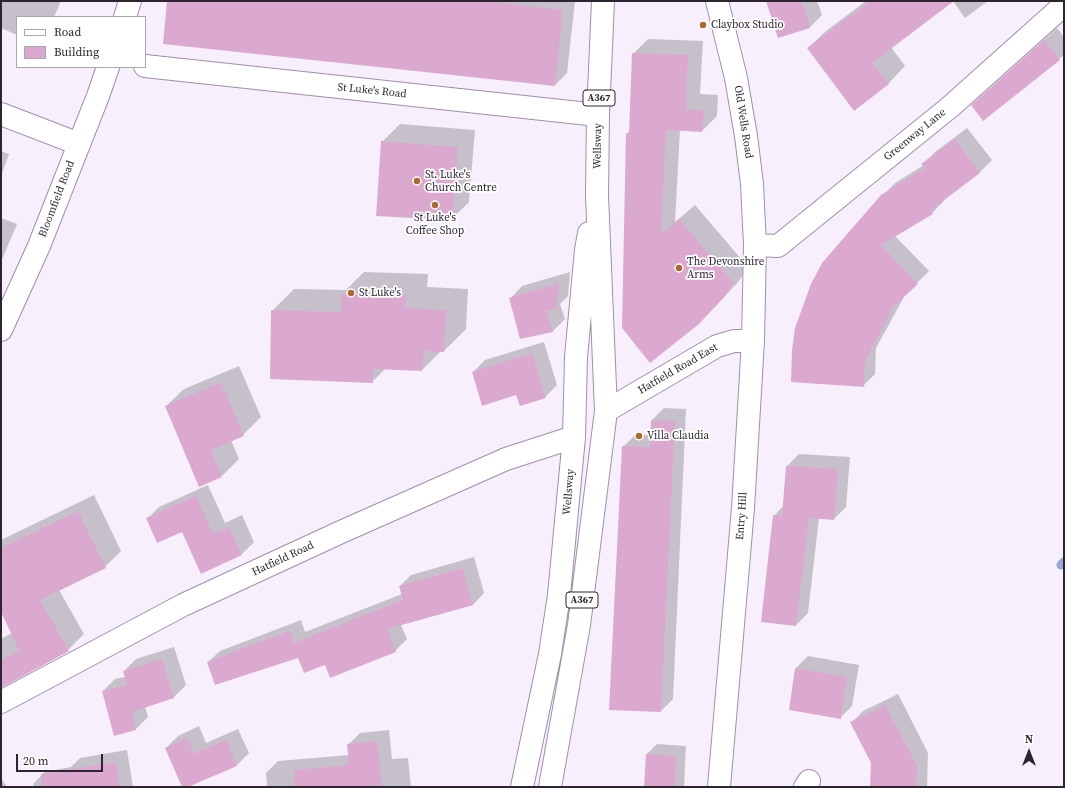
<!DOCTYPE html>
<style>
body{margin:0}
#map{position:relative;width:1065px;height:788px;overflow:hidden;background:#f7f0fc;font-family:"Source Serif 4",serif}
canvas{display:block}
.frame{position:absolute;inset:0;border:2px solid #2c2531;pointer-events:none}
.legend{position:absolute;left:16px;top:16px;width:130px;height:52px;box-sizing:border-box;background:#fff;border:1px solid #aba8ad;margin:0;padding:5px 7px;list-style:none;font-size:12px;color:#2c2531}
.legend li{display:flex;align-items:center;gap:8px;height:20px}
.legend b{width:20px;border:1px solid #aba8ad}
.north{position:absolute;left:1009px;top:732px;width:40px;height:40px;-webkit-text-stroke:3px #fff;paint-order:stroke;rotate:0deg;font-size:11px;font-weight:700;line-height:16px;text-align:center;color:#2c2531}
.north::after{content:'';display:block;margin:auto;width:14px;height:18px;background:#2c2531;clip-path:polygon(50% 0,100% 100%,50% 72%,0 100%)}
.scale{position:absolute;left:16px;top:754px;width:87px;height:18px;box-sizing:border-box;border:2px solid #2c2531;border-top:0;padding-left:5px;font-size:12px;line-height:14px;white-space:nowrap;color:#2c2531;-webkit-text-stroke:3px #fff;paint-order:stroke}
</style>
<div id="map">
<canvas width="1065" height="788"></canvas>
<div class="frame"></div>
<ul class="legend">
<li><b style="height:5px;background:#fff"></b>Road</li>
<li><b style="height:11px;background:#dba9d0"></b>Building</li>
</ul>
<div class="north">N</div>
<div class="scale">20 m</div>
</div>
<script>
const c = document.querySelector('canvas').getContext('2d');
c.lineJoin = 'round';
function paint(path, color) {
  c.fillStyle = color;
  c.fill(path, 'evenodd');
}
function poly(rows) {
  const path = new Path2D();
  for (const r of rows) {
    path.moveTo(r[0], r[1]);
    for (let i = 2; i < r.length; i += 2) path.lineTo(r[i], r[i + 1]);
  }
  return path;
}
function trace(path, color, width, dash) {
  c.strokeStyle = color;
  c.lineWidth = width;
  c.lineCap = dash ? 'butt' : 'round';
  c.setLineDash(dash || []);
  c.stroke(path);
}
function drawText(font, color, halo, rows, align = 'center') {
  c.font = font + ' "Source Serif 4",serif';
  c.lineWidth = 3.5;
  c.setLineDash([]);
  c.textBaseline = 'middle';
  c.strokeStyle = halo;
  c.fillStyle = color;
  for (const [text, x, y, turn = 0] of rows) {
    c.save();
    c.translate(x, y);
    c.rotate((+turn || 0) * Math.PI / 180);
    c.textAlign = isNaN(turn) ? turn : align;
    if (halo) c.strokeText(text, 0, 0);
    c.fillText(text, 0, 0);
    c.restore();
  }
}
paint(poly([
 [1,1,61,1,54,17,17,17,17,35,1,28],
 [168,1,575,1,567,73,555,85],
 [767,1,817,1,822,15,810,27,778,37],
 [866,1,934,1,891,47,905,66,888,84,808,48,826,31],
 [953,1,988,1,965,18],
 [1057,28,1064,37,1064,55,984,119,972,105],
 [648,39,703,41,700,94,718,95,717,116,702,131,680,130,675,222,695,205,748,267,739,281,714,308,650,362,627,134,630,131,633,54],
 [400,124,475,130,469,202,452,219,382,142],
 [967,128,992,160,980,172,943,200,944,201,932,213,895,236,929,271,905,295,876,348,875,374,863,386,792,381,882,196,895,183,924,165,923,164,935,152],
 [1,151,9,154,1,176],
 [1,218,17,224,1,262],
 [364,272,428,274,427,287,468,289,466,329,444,351,441,351,422,370,386,368,372,382,272,311,294,289,346,290],
 [570,272,568,296,560,304,565,319,553,331,521,338,510,299,522,286],
 [544,342,557,385,545,397,517,394,473,372,485,360],
 [239,366,261,417,243,435,231,440,239,459,222,476,166,406,184,389],
 [664,408,686,409,673,699,661,711,623,447,635,435,652,435,652,420],
 [799,454,850,457,846,507,834,519,819,518,808,613,796,625,774,516,784,505,787,466],
 [208,485,225,523,242,515,254,542,242,554,201,573,182,531,147,519,159,507],
 [94,495,121,551,105,567,59,590,84,634,68,650,1,677,1,639,12,633,1,610,1,540],
 [474,557,484,593,473,605,401,625,407,639,395,651,325,664,299,657,208,662,220,651,301,620,305,632,402,594,400,586,411,575],
 [174,647,186,685,174,697,145,707,148,717,136,729,114,735,103,691,115,679,125,677,124,671,136,659],
 [808,656,859,665,852,706,840,718,796,668],
 [898,694,928,753,927,787,871,787,872,763,851,723,863,711],
 [199,726,206,743,238,729,249,753,237,765,186,787,183,787,166,748,178,736],
 [389,730,392,759,408,758,411,787,267,787,266,773,278,761,349,755,348,745,360,733],
 [657,744,686,746,684,787,645,787,646,755],
 [127,750,133,787,35,787,33,784,45,772,71,767,80,758],
 [1,778,7,787,1,787]
]), '#0003');
trace(poly([
 [1061,565,1064,562]
]), '#96a8db', 9);
paint(poly([
 [167,1,484,1,563,10,555,86,163,44],
 [766,1,802,1,810,28,778,38],
 [870,1,954,1,872,63,889,84,854,111,807,48],
 [1044,40,1060,60,983,121,971,105],
 [632,53,688,55,686,109,704,110,702,132,666,130,661,235,679,219,734,283,724,297,699,324,650,363,622,328,626,133,629,133],
 [955,139,980,173,931,210,933,214,881,245,918,284,893,307,865,361,864,387,791,382,792,350,795,328,811,284,822,263,881,195,925,168,921,164],
 [381,141,458,147,452,220,376,216],
 [559,283,556,309,546,311,553,332,520,339,509,298],
 [341,294,406,295,405,308,446,310,444,352,424,351,422,371,373,369,373,383,270,379,271,310,341,312],
 [532,353,546,398,520,406,516,395,482,406,472,372],
 [221,382,244,436,211,450,222,477,199,487,165,406],
 [651,420,675,421,661,712,609,710,622,446,650,447],
 [786,466,838,469,834,520,809,518,796,626,761,622,773,515,782,516],
 [196,496,213,534,229,527,242,555,201,574,182,532,157,543,146,518],
 [78,511,106,568,40,600,69,651,1,688,1,660,19,650,1,612,1,548],
 [463,568,473,605,387,629,396,652,330,678,325,665,304,673,298,658,215,685,207,662,289,631,294,643,403,600,399,586],
 [162,659,174,698,132,712,136,730,114,736,102,691,127,685,123,671],
 [795,668,847,677,841,719,789,710],
 [885,705,917,766,916,787,870,787,871,763,850,722],
 [187,737,194,754,226,740,237,766,188,787,182,787,165,748],
 [377,741,382,787,294,787,294,770,349,765,347,744],
 [646,754,676,756,675,787,644,787],
 [116,762,120,787,42,787,41,774]
]), '#dba9d0');
const minor = poly([
 [145,66,598,115],
 [1,114,79,144],
 [755,245,778,246,950,107,1064,5],
 [606,411,717,346,734,341,753,341],
 [1,702,183,605,341,532,506,459,574,437],
 [805,787,809,781]
]);
const tertiary = poly([
 [717,1,736,78,746,136,752,184,755,245,753,341,743,508,719,787],
 [125,17,130,1],
 [1,330,39,246,98,96,108,67]
]);
const primary = poly([
 [522,787,550,654,559,595,574,437,576,357,586,250,589,233],
 [550,787,579,625,606,411,597,195,598,115,603,1]
]);
trace(minor, '#a08eab', 24);
trace(tertiary, '#a08eab', 24);
trace(primary, '#a08eab', 24);
trace(minor, '#fff', 22);
trace(tertiary, '#fff', 22);
trace(primary, '#fff', 22);
for (const [x, y, r, color] of [
 [703,25,4,"#a96a31"],
 [417,181,4,"#a96a31"],
 [435,205,4,"#a96a31"],
 [679,268,4,"#a96a31"],
 [351,293,4,"#a96a31"],
 [639,436,4,"#a96a31"]
]) {
  const dot = new Path2D();
  dot.arc(x, y, r, 0, 2 * Math.PI);
  c.fillStyle = color;
  c.fill(dot);
  trace(dot, '#fff', 1.5);
}
for (const [x, y, w] of [
 [599,98,32],
 [582,600,32]
]) {
  const box = new Path2D();
  box.roundRect(x - w / 2, y - 8, w, 16, 3);
  c.fillStyle = '#fff';
  c.fill(box);
  trace(box, '#2c2531', 1);
}
drawText('bold 10px', '#2c2531', null, [
 ["A367",599,98],
 ["A367",582,600]
]);
drawText('11px', '#2c2531', '#fff', [
 ["Claybox Studio",711,25],
 ["St. Luke's",425,175],
 ["Church Centre",425,188],
 ["St Luke's",435,218,"center"],
 ["Coffee Shop",435,231,"center"],
 ["The Devonshire",687,262],
 ["Arms",687,275],
 ["St Luke's",359,293],
 ["Villa Claudia",647,436]
], 'left');
drawText('11px', '#2c2531', '#fff', [
 ["St Luke's Road",372,91,6],
 ["Old Wells Road",743,122,81],
 ["Greenway Lane",915,135,-39],
 ["Wellsway",598,146,-89],
 ["Bloomfield Road",57,199,-69],
 ["Hatfield Road East",678,369,-30],
 ["Wellsway",569,492,-85],
 ["Entry Hill",742,516,-86],
 ["Hatfield Road",283,559,-25]
]);
</script>
